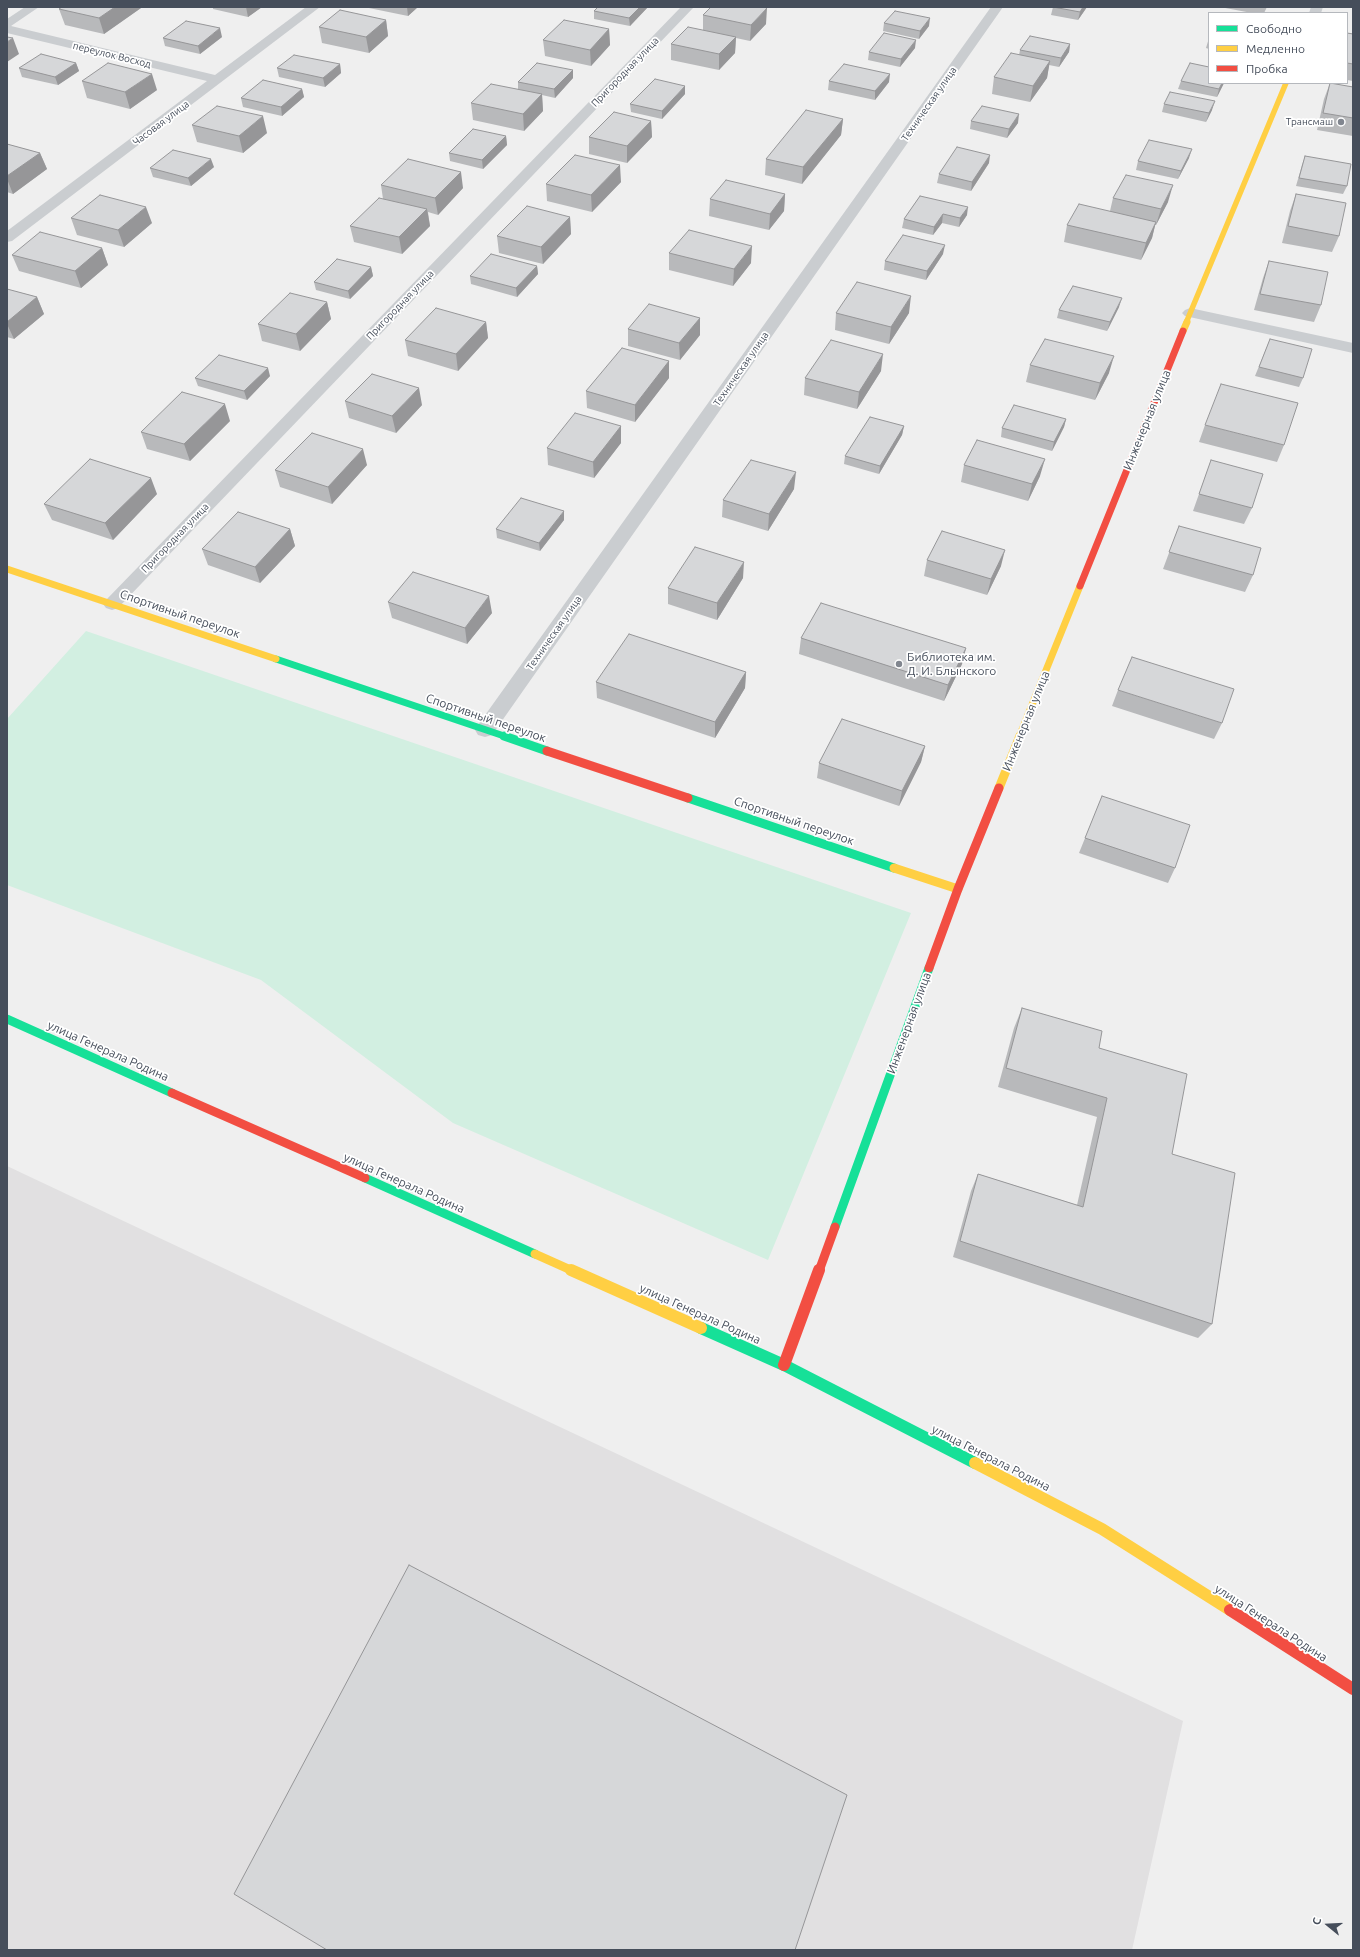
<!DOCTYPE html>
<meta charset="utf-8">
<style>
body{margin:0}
#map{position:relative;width:1360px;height:1957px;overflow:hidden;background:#efefef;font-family:Ubuntu,sans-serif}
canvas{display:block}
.frame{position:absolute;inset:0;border:8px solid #464e5b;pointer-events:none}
.legend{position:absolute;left:1208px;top:12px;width:140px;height:72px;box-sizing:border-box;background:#fff;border:1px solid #b5b8bd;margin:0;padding:5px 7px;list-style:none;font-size:12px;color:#464e5b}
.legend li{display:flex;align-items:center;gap:8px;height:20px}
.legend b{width:20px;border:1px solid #b5b8bd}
.north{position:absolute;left:1308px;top:1905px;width:40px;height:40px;-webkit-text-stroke:3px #fff;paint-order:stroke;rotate:288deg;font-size:11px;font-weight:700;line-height:16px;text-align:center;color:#464e5b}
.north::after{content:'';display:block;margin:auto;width:14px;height:18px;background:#464e5b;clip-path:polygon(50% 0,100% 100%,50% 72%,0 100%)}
</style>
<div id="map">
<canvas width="1360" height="1957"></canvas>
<div class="frame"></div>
<ul class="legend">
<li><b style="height:5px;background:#16e098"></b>Свободно</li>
<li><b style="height:5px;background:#ffcf43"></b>Медленно</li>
<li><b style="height:5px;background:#f24e42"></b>Пробка</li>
</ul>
<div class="north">С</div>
</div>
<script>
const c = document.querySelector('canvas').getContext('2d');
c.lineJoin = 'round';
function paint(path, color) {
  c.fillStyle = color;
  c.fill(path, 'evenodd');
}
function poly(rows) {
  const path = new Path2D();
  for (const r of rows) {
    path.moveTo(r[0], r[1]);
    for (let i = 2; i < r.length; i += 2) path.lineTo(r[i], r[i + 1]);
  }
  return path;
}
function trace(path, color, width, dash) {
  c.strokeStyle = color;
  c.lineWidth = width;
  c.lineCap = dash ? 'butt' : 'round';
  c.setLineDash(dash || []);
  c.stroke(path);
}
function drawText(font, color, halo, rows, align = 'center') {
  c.font = font + ' Ubuntu,sans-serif';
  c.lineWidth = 3.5;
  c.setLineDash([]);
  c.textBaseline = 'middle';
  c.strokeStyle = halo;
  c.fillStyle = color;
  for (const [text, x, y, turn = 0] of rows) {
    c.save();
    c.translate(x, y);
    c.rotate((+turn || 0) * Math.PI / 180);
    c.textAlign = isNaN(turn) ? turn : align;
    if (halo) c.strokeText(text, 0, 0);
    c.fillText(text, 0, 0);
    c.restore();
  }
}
paint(poly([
 [7,1166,1183,1721,1132,1950,7,1950]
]), '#e1e0e1');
paint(poly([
 [86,631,911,913,768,1260,453,1123,261,980,7,885,7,719]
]), '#d2efe1');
paint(poly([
 [25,7,39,7,11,26,215,75,306,7,320,7,12,241,7,242,7,231,207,81,7,33,7,19,25,7],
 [681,7,694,7,118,608,112,610,106,608,103,604,106,600,681,7],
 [991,7,1003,7,492,735,485,737,478,735,475,730,478,725,991,7],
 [1311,7,1323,7,1321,13,1309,13,1311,7],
 [1190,308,1353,343,1353,353,1185,316,1182,313,1185,310,1190,308]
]), '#cacdd0');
trace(poly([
 [276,659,507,737]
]), '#16e098', 7);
trace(poly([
 [504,736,547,751],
 [688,798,894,868],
 [7,1019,172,1093],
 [365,1178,535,1254],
 [835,1227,929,968]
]), '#16e098', 9);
trace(poly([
 [701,1328,784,1365,975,1463]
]), '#16e098', 12);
trace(poly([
 [1186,323,1286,83]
]), '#ffcf43', 5.5);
trace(poly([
 [1183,331,1187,322],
 [7,569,276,659],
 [1019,737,1080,586]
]), '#ffcf43', 7);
trace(poly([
 [999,788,1020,736],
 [894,868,958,889],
 [535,1254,573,1271]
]), '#ffcf43', 9);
trace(poly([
 [571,1270,701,1328],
 [975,1463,1102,1529,1230,1610]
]), '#ffcf43', 12);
trace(poly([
 [1080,586,1183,331]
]), '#f24e42', 7);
trace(poly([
 [547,751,688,798],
 [929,968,958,889,999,788],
 [172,1093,365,1178],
 [819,1271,835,1227]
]), '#f24e42', 9);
trace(poly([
 [784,1365,819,1270],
 [1230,1610,1353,1689]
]), '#f24e42', 12);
paint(poly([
 [213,7,262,7,248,17,213,9],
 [364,7,418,7,408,16],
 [648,7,630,26,594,19,594,11],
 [1053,7,1087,7,1078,20,1051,15],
 [1220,7,1267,7,1264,13,1252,13],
 [141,8,104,34,65,25,59,9],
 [703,15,766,24,750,41,736,38,735,53,719,70,671,60,671,44,703,30],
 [386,20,388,36,369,53,322,43,319,27],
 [884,23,929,26,919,39,883,31],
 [609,29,610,45,591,66,545,56,543,40],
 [1347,33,1353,34,1353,81,1347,80],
 [222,37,200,54,165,46,163,38],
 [1209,38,1209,49,1206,48],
 [1070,44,1069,52,1059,67,1049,65,1047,78,1030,102,992,94,994,77,1019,55,1020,50],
 [915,48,900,67,868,60,869,52],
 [76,63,79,71,58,85,22,77,19,68],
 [340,64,341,73,325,87,279,77,277,68],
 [573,78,555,98,542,95,543,111,524,131,473,120,471,103,518,89,518,82],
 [82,81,157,90,130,109,87,98],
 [829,81,889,82,875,100,828,90],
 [1181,81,1209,83,1224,83,1217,97,1178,89],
 [1330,83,1353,87,1353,136,1317,130,1324,99],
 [302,89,304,97,282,116,243,107,241,98],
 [685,94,662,119,631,112,630,104],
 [1164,104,1212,110,1206,122,1162,112],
 [843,119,841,135,802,184,765,175,766,159],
 [651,121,652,137,627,163,589,154,589,137],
 [971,121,1018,123,1007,138,970,129],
 [192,125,267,133,243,153,197,142],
 [506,136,507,145,483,169,450,161,449,153],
 [7,144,40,153,47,169,13,194,7,192],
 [1305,156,1347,186,1343,194,1296,186,1302,165],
 [1189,158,1178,179,1136,170,1138,161],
 [989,163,971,191,937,183,939,174],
 [214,167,191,186,153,177,150,168],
 [621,182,592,212,547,201,546,184],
 [381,185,463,188,438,215,428,212,430,226,402,254,354,242,350,226,383,199],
 [785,194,784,211,769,230,709,216,710,199],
 [1296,194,1339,236,1332,252,1282,243,1290,211],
 [920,196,967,215,959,227,942,223,933,235,902,228,904,219],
 [1113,198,1168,202,1156,225,1155,225,1152,238,1141,260,1064,242,1067,225,1110,211],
 [570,217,571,234,543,264,499,253,497,236],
 [71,218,152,223,124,247,77,235],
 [102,248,108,265,81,288,19,271,12,255],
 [669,253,751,263,733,286,669,270],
 [943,254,926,280,884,270,885,261],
 [1269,261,1321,305,1314,322,1254,310,1263,278],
 [537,266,538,274,517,297,471,284,470,276],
 [371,267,373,276,350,299,316,290,314,282],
 [7,289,37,297,44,314,14,339,7,337],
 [327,302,331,319,300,351,262,341,258,324],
 [1119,307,1107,331,1057,318,1059,310],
 [836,313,909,313,889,344,835,330],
 [700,318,700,335,680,360,628,346,628,329],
 [486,322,488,338,458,371,408,356,405,340],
 [1270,339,1303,378,1299,387,1255,376],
 [669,361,669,378,635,422,587,408,586,391],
 [1030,365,1109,373,1095,400,1026,382],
 [881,371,857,409,804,395,805,378],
 [270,376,247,400,198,386,195,378],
 [345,401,422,405,396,433,349,418],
 [1066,419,1064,427,1052,451,1001,437,1002,428],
 [230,421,190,461,147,449,141,432],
 [1205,425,1284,445,1277,462,1199,442],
 [621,426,621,443,594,478,548,465,547,448],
 [904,426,902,435,879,474,844,464,845,456],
 [1211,460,1252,508,1244,524,1193,511],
 [367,465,332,504,280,487,275,470],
 [964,465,1040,476,1028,501,961,482],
 [794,489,768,531,722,517,723,500],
 [157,494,113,540,52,520,44,504],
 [564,520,540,551,497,538,496,529],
 [1179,526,1253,575,1245,592,1163,569],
 [290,529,295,546,260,583,208,565,202,549],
 [927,560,1001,566,987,595,924,576],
 [743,578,717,620,668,604,668,588],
 [388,602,492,613,467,644,392,618],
 [801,638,966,648,962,664,944,701,799,654],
 [746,672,745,688,715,738,597,698,596,682],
 [1118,690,1222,723,1214,739,1112,706],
 [925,746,921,762,899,806,817,778,819,763],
 [1102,796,1175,868,1168,883,1079,853],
 [1022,1008,1099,1048,1172,1154,1212,1324,1198,1338,953,1257,971,1191,978,1174,1077,1205,1097,1117,998,1087,1014,1028]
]), '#b8b9bb');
paint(poly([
 [115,7,140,7,141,8,104,34,99,18],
 [246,7,262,7,248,17],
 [407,7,418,7,408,16],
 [640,7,648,7,630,26,629,18],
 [1083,7,1087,7,1078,20,1080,12],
 [767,8,766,24,750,41,751,25],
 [930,18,929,26,919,39,920,31],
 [386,20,388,36,369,53,366,37],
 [220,28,222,37,200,54,198,46],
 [609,29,610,45,591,66,590,50],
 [736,37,735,53,719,70,719,54],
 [13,38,19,54,7,62,7,42],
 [916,40,915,48,900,67,901,59],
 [1070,44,1069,52,1059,67,1061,58],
 [1050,61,1047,78,1030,102,1033,86],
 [76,63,79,71,58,85,55,77],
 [340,64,341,73,325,87,323,78],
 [573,70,573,78,555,98,554,89],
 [152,74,157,90,130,109,125,92],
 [890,74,889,82,875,100,875,91],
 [1222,83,1224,83,1217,97,1219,89],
 [685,86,685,94,662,119,662,111],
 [302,89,304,97,282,116,281,107],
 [542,94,543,111,524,131,523,114],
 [1215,101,1212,110,1206,122,1209,113],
 [1019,114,1018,123,1007,138,1009,129],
 [263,116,267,133,243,153,239,136],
 [843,119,841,135,802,184,803,167],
 [651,121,652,137,627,163,627,146],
 [506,136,507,145,483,169,482,160],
 [1192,149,1189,158,1178,179,1181,171],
 [40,153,47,169,13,194,7,179,7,176],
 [990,155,989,163,971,191,972,182],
 [211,159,214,167,191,186,188,178],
 [620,165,621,182,592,212,591,195],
 [461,172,463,188,438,215,435,198],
 [1173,185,1168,202,1156,225,1161,209],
 [785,194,784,211,769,230,770,214],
 [146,207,152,223,124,247,118,230],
 [968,207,967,215,959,227,960,218],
 [427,209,430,226,402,254,399,237],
 [943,214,942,223,933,235,934,227],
 [570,217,571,234,543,264,541,247],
 [1156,222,1152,238,1141,260,1146,243],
 [945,245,943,254,926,280,927,271],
 [752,246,751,263,733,286,734,269],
 [102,248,108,265,81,288,75,271],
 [537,266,538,274,517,297,516,288],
 [371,267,373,276,350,299,348,291],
 [911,296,909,313,889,344,891,327],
 [37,297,44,314,14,339,7,324,7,322],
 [1122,298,1119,307,1107,331,1110,322],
 [327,302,331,319,300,351,296,334],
 [700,318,700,335,680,360,679,343],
 [486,322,488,338,458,371,456,354],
 [883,354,881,371,857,409,859,392],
 [1114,356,1109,373,1095,400,1100,383],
 [669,361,669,378,635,422,635,405],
 [268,368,270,376,247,400,244,391],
 [419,388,422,405,396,433,392,416],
 [225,404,230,421,190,461,184,444],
 [1066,419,1064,427,1052,451,1054,442],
 [621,426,621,443,594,478,593,462],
 [904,426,902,435,879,474,880,466],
 [363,449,367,465,332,504,328,487],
 [1045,459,1040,476,1028,501,1032,484],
 [796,472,794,489,768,531,769,514],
 [151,478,157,494,113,540,105,523],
 [564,511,564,520,540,551,539,543],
 [290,529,295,546,260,583,255,567],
 [1005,550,1001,566,987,595,991,579],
 [744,562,743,578,717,620,717,603],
 [489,596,492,613,467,644,465,628],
 [966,648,962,664,944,701,948,685],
 [746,672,745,688,715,738,715,722],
 [925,746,921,762,899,806,902,791]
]), '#969698');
const building = poly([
 [62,7,115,7,99,18,59,9,62,7],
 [598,7,640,7,629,18,594,11,598,7],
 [711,7,763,7,767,8,751,25,703,15,711,7],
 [1053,7,1083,7,1080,12,1053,7],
 [340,10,386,20,366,37,319,27,340,10],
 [895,11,930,18,920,31,884,23,895,11],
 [564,20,609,29,590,50,543,40,564,20],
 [186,21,220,28,198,46,163,38,186,21],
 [688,27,736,37,719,54,671,44,688,27],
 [884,33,916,40,901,59,869,52,884,33],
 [1347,33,1353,34,1353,64,1347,63,1347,33],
 [1030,36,1070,44,1061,58,1020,50,1030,36],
 [7,37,13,38,7,42,7,37],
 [1011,53,1050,61,1033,86,994,77,1011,53],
 [41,54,76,63,55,77,19,68,41,54],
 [294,55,340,64,323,78,277,68,294,55],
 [108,63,152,74,125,92,82,81,108,63],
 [537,63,573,70,554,89,518,82,537,63],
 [1190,63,1209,67,1209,83,1222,83,1219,89,1181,81,1190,63],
 [844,64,890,74,875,91,829,81,844,64],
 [655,79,685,86,662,111,630,104,655,79],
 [263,80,302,89,281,107,241,98,263,80],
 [1330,83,1353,87,1353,118,1323,113,1330,83],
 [491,84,542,94,523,114,471,103,491,84],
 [1170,92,1215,101,1209,113,1164,104,1170,92],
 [217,106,263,116,239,136,192,125,217,106],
 [982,106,1019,114,1009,129,971,121,982,106],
 [806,110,843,119,803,167,766,159,806,110],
 [614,112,651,121,627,146,589,137,614,112],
 [473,129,506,136,482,160,449,153,473,129],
 [1149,140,1192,149,1181,171,1138,161,1149,140],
 [7,144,40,153,7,176,7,144],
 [957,147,990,155,972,182,939,174,957,147],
 [173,150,211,159,188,178,150,168,173,150],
 [575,155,620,165,591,195,546,184,575,155],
 [1305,156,1351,164,1347,186,1299,178,1305,156],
 [408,159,461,172,435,198,381,185,408,159],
 [1126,175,1173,185,1161,209,1113,198,1126,175],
 [726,180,785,194,770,214,710,199,726,180],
 [1296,194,1346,203,1339,236,1288,226,1296,194],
 [100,195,146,207,118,230,71,218,100,195],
 [920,196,968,207,960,218,943,214,934,227,904,219,920,196],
 [379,198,427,209,399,237,350,226,379,198],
 [1079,204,1156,222,1146,243,1067,225,1079,204],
 [527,206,570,217,541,247,497,236,527,206],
 [689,230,752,246,734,269,669,253,689,230],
 [40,232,102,248,75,271,12,255,40,232],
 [903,235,945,245,927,271,885,261,903,235],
 [491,254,537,266,516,288,470,276,491,254],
 [337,259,371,267,348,291,314,282,337,259],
 [1269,261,1328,272,1321,305,1260,294,1269,261],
 [857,282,911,296,891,327,836,313,857,282],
 [1073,286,1122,298,1110,322,1059,310,1073,286],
 [7,289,37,297,7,322,7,289],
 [290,293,327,302,296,334,258,324,290,293],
 [649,304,700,318,679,343,628,329,649,304],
 [436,308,486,322,456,354,405,340,436,308],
 [1045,339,1114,356,1100,383,1030,365,1045,339],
 [1270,339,1312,349,1303,378,1259,367,1270,339],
 [831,340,883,354,859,392,805,378,831,340],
 [622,348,669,361,635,405,586,391,622,348],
 [219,355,268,368,244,391,195,378,219,355],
 [372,374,419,388,392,416,345,401,372,374],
 [1221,384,1298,403,1284,445,1205,425,1221,384],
 [182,392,225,404,184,444,141,432,182,392],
 [1014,405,1066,419,1054,442,1002,428,1014,405],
 [575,413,621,426,593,462,547,448,575,413],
 [870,417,904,426,880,466,845,456,870,417],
 [312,433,363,449,328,487,275,470,312,433],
 [977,440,1045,459,1032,484,964,465,977,440],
 [90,459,151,478,105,523,44,504,90,459],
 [751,460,796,472,769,514,723,500,751,460],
 [1211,460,1263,474,1252,508,1199,494,1211,460],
 [521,498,564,511,539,543,496,529,521,498],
 [238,512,290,529,255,567,202,549,238,512],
 [1179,526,1261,548,1253,575,1169,552,1179,526],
 [942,531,1005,550,991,579,927,560,942,531],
 [695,547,744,562,717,603,668,588,695,547],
 [413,572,489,596,465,628,388,602,413,572],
 [821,603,966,648,948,685,801,638,821,603],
 [629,634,746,672,715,722,596,682,629,634],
 [1132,657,1234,689,1222,723,1118,690,1132,657],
 [842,719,925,746,902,791,819,763,842,719],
 [1102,796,1190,825,1175,868,1085,838,1102,796],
 [1022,1008,1102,1031,1099,1048,1187,1074,1172,1154,1235,1173,1212,1324,960,1241,978,1174,1083,1207,1107,1098,1006,1068,1022,1008],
 [409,1565,847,1795,795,1950,327,1950,234,1894,409,1565]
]);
paint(building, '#d6d7d9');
trace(building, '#969698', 1);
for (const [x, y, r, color] of [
 [1341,122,4,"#81868f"],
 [899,664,4,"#81868f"]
]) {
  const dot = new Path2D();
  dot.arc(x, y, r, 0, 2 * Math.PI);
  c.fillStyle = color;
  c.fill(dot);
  trace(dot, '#fff', 1.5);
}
drawText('10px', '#464e5b', '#fff', [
 ["переулок Восход",112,55,14],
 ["Пригородная улица",625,72,-46],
 ["Техническая улица",929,104,-55],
 ["Часовая улица",161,123,-37],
 ["Пригородная улица",400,305,-46],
 ["Техническая улица",741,369,-55],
 ["Пригородная улица",175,538,-46],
 ["Техническая улица",554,633,-55]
]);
drawText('10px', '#464e5b', '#fff', [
 ["Трансмаш",1333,122]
], 'right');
drawText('12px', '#464e5b', '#fff', [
 ["Инженерная улица",1147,420,-68],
 ["Спортивный переулок",180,614,19],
 ["Спортивный переулок",486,718,19],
 ["Инженерная улица",1026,721,-68],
 ["Спортивный переулок",794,821,19],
 ["Инженерная улица",909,1023,-70],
 ["улица Генерала Родина",108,1051,24],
 ["улица Генерала Родина",404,1183,24],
 ["улица Генерала Родина",700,1314,24],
 ["улица Генерала Родина",991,1458,27],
 ["улица Генерала Родина",1271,1623,33]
]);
drawText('12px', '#464e5b', '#fff', [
 ["Библиотека им.",907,657],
 ["Д. И. Блынского",907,671]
], 'left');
</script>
